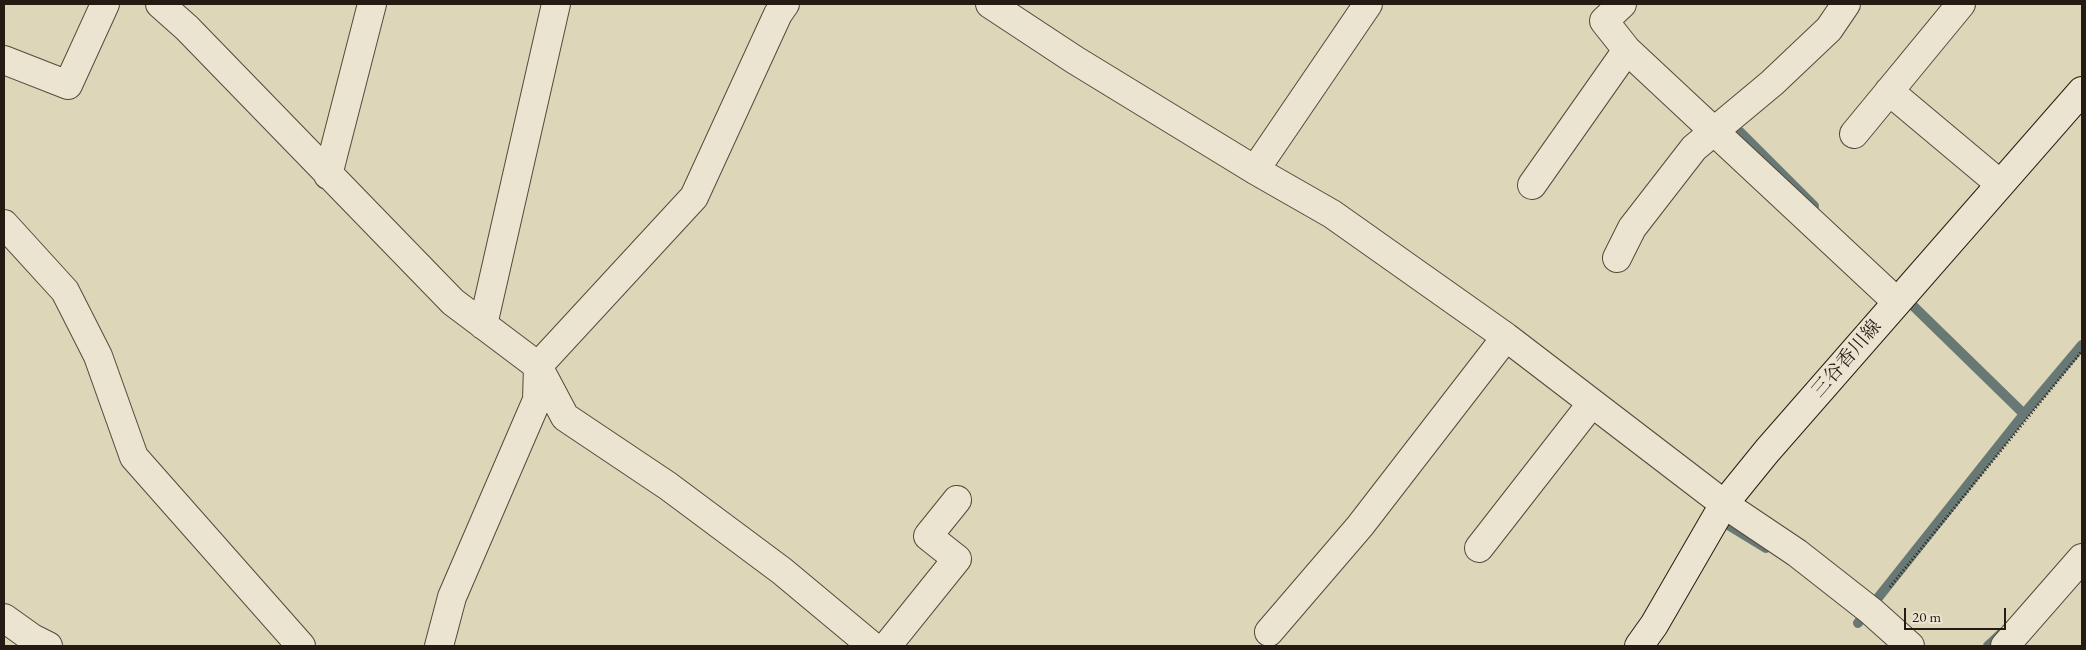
<!DOCTYPE html>
<meta charset="utf-8">
<style>
body{margin:0}
#map{position:relative;width:2086px;height:650px;overflow:hidden;background:#ded6b8;font-family:"EB Garamond",serif}
canvas{display:block}
.frame{position:absolute;inset:0;border:5px solid #261b13;pointer-events:none}
.scale{position:absolute;left:1904px;top:608px;width:102px;height:22px;box-sizing:border-box;border:2px solid #261b13;border-top:0;padding-left:6px;font-size:15px;line-height:18px;white-space:nowrap;color:#261b13;-webkit-text-stroke:4px #eae4d1;paint-order:stroke}
</style>
<div id="map">
<canvas width="2086" height="650"></canvas>
<div class="frame"></div>
<div class="scale">20 m</div>
</div>
<script>
const c = document.querySelector('canvas').getContext('2d');
c.lineJoin = 'round';
function poly(rows) {
  const path = new Path2D();
  for (const r of rows) {
    path.moveTo(r[0], r[1]);
    for (let i = 2; i < r.length; i += 2) path.lineTo(r[i], r[i + 1]);
  }
  return path;
}
function trace(path, color, width, dash) {
  c.strokeStyle = color;
  c.lineWidth = width;
  c.lineCap = dash ? 'butt' : 'round';
  c.setLineDash(dash || []);
  c.stroke(path);
}
function drawText(font, color, halo, rows, align = 'center') {
  c.font = font + ' "EB Garamond","Noto Serif JP",serif';
  c.lineWidth = 5;
  c.setLineDash([]);
  c.textBaseline = 'middle';
  c.strokeStyle = halo;
  c.fillStyle = color;
  for (const [text, x, y, turn = 0] of rows) {
    c.save();
    c.translate(x, y);
    c.rotate((+turn || 0) * Math.PI / 180);
    c.textAlign = isNaN(turn) ? turn : align;
    if (halo) c.strokeText(text, 0, 0);
    c.fillText(text, 0, 0);
    c.restore();
  }
}
trace(poly([
 [1740,132,1814,206],
 [1903,296,2024,414],
 [1725,523,1766,548],
 [1858,623,2024,414,2082,345],
 [1988,646,2002,633]
]), '#687975', 10);
const street = poly([
 [160,4,187,28,453,302,538,366,694,197,778,14,785,4],
 [990,4,1075,60,1255,170,1332,214,1506,337,1724,504,1797,553,1871,611,1910,646],
 [1622,4,1604,21,1627,50,1897,302],
 [4,60,68,85,105,4],
 [1889,91,2000,184],
 [1854,134,1961,4],
 [1255,170,1368,4],
 [328,175,372,4],
 [1532,185,1627,50],
 [4,224,65,291,98,356,134,457,301,646],
 [1617,258,1632,228,1694,148,1772,83,1829,29,1846,4],
 [483,325,556,4],
 [538,366,565,417,668,486,782,571,872,646],
 [1479,548,1592,403],
 [4,618,32,638,48,646],
 [1269,632,1360,526,1506,337],
 [439,646,452,597,537,400,538,366],
 [887,646,957,559,928,536,957,500],
 [2005,646,2082,558]
]);
const secondary = poly([
 [1639,646,1654,625,1724,504,1767,451,2082,91]
]);
trace(street, '#544a3c', 30);
trace(secondary, '#261b13', 30);
trace(poly([
 [1890,587,2082,351]
]), '#261b13', 3, [1, 2.5]);
trace(street, '#eae4d1', 28);
trace(secondary, '#eae4d1', 28);
drawText('19px', '#261b13', '#eae4d1', [
 ["三谷香川線",1847,359,-49]
]);
</script>
